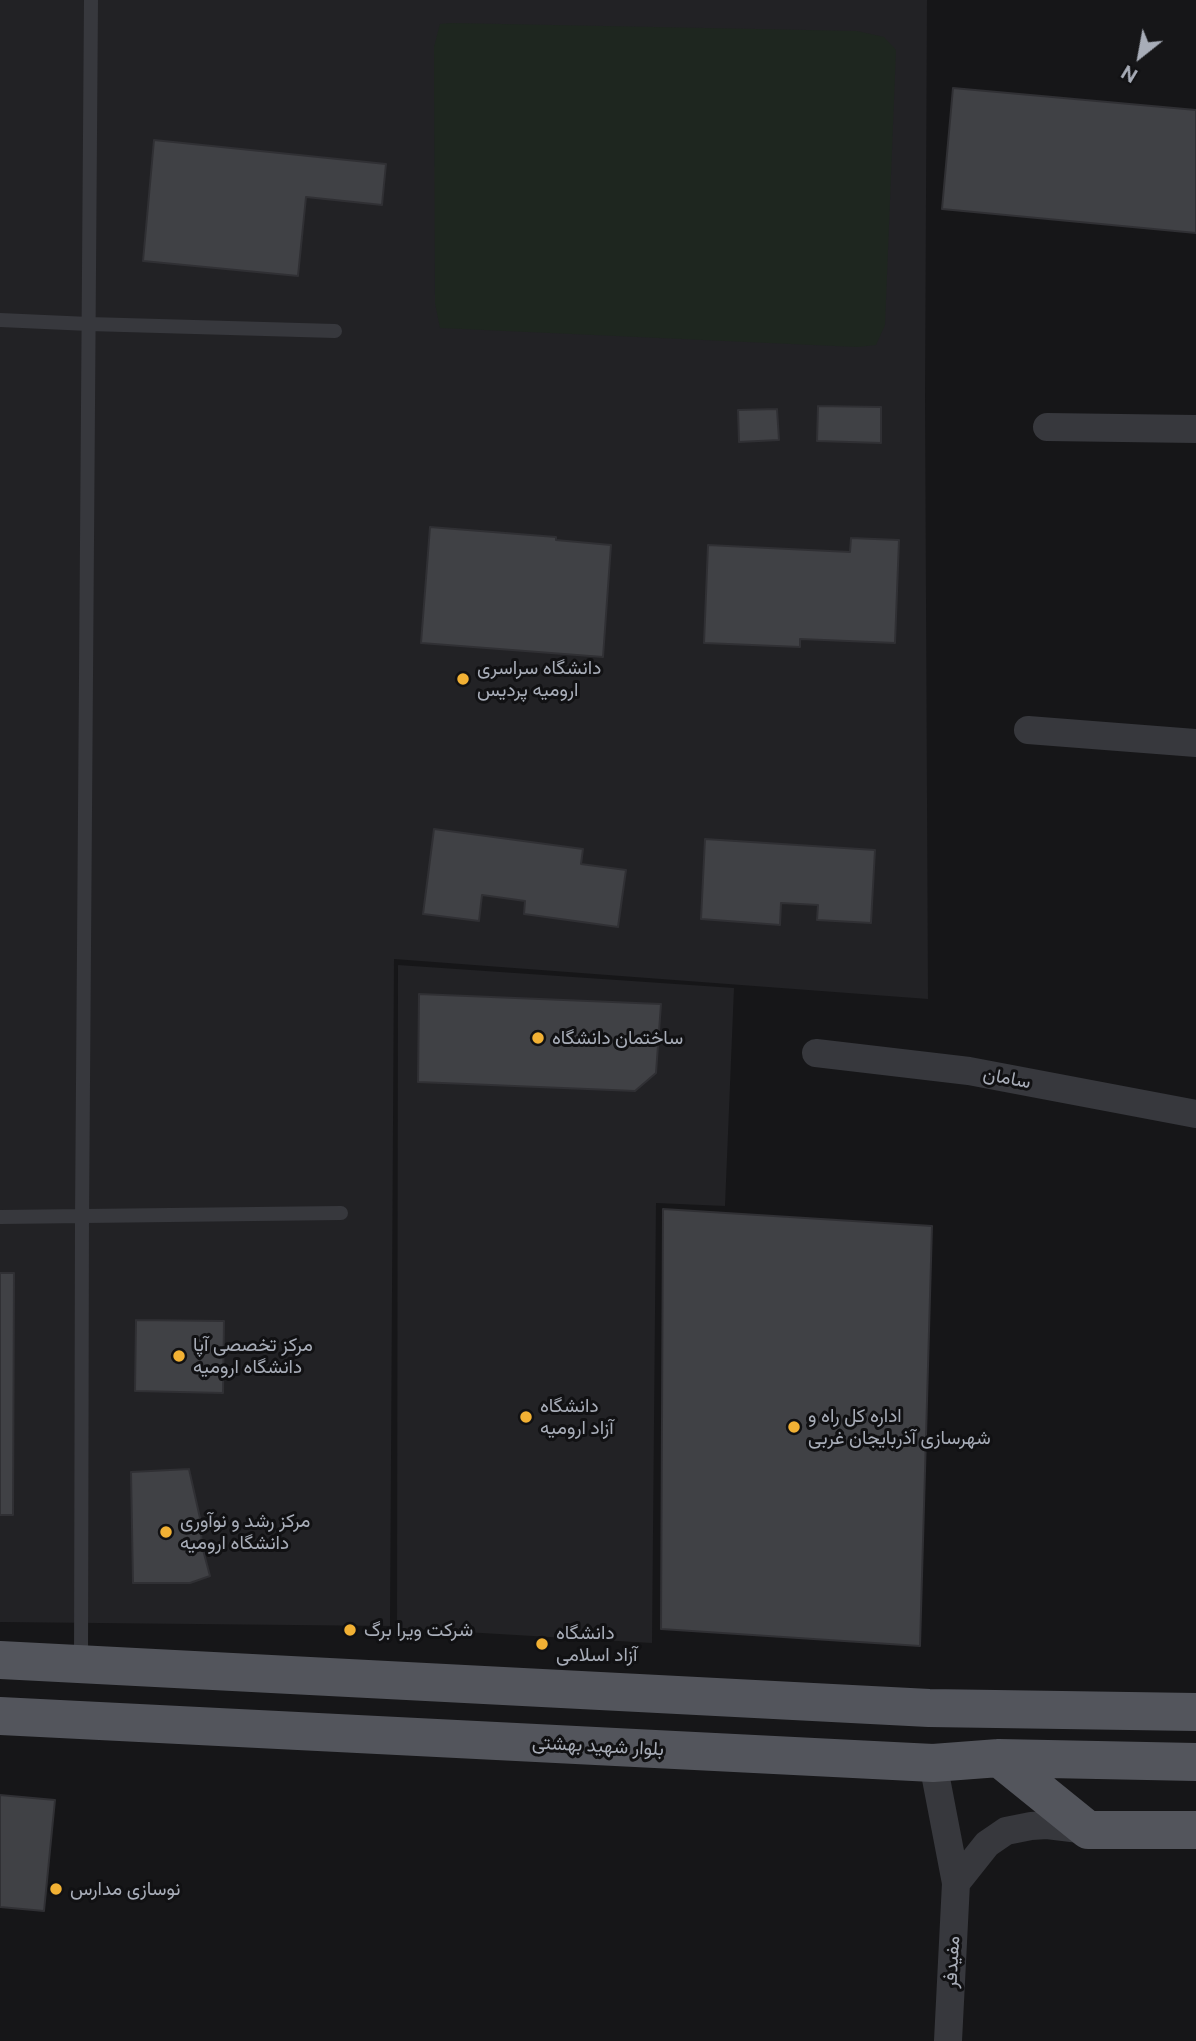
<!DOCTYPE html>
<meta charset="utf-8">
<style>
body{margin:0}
#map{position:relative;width:1196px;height:2041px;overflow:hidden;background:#161618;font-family:"Public Sans",sans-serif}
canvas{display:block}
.north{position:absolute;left:1105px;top:21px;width:70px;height:70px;-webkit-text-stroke:5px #111113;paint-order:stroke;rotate:211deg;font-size:19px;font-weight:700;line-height:28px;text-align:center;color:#a8adb8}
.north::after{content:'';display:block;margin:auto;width:24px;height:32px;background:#a8adb8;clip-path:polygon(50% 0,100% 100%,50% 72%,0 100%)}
</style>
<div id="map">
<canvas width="1196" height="2041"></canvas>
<div class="north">N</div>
</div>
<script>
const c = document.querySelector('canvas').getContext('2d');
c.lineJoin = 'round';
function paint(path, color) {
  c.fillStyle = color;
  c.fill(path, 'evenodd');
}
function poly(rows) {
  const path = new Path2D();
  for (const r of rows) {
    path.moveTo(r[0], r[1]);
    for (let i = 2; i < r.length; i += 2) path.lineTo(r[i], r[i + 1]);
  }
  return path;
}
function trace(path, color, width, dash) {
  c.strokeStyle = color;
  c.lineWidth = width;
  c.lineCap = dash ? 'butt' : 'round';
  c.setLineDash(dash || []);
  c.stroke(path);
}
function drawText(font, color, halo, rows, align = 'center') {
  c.font = font + ' "Public Sans",Vazirmatn,sans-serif';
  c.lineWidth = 6;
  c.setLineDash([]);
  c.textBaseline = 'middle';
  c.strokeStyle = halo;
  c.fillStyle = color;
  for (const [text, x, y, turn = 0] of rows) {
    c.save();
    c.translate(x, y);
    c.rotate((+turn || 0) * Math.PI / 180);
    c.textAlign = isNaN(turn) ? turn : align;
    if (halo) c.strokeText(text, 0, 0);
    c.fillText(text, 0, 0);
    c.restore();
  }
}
paint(poly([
 [0,0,927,0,925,398,928,999,394,959,390,1626,0,1622],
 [398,965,734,988,725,1206,656,1203,652,1643,397,1628]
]), '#222225');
paint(poly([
 [451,23,857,31,884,37,896,50,885,325,876,345,857,347,440,328,435,303,434,47,440,24]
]), '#1e261f');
const building = poly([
 [953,88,1196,110,1196,233,942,209,953,88],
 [154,140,386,164,382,205,306,197,298,276,143,261,154,140],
 [818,406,881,407,881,443,817,441,818,406],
 [777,409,779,440,739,442,738,410,777,409],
 [430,527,556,537,556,540,611,545,603,657,421,643,430,527],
 [851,538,899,540,895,643,800,639,800,647,704,643,708,545,850,552,851,538],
 [434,829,583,849,581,864,626,870,618,927,524,914,525,901,482,895,479,921,423,914,434,829],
 [705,839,875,850,871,923,817,920,818,905,781,903,780,925,701,919,705,839],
 [419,994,661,1004,656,1073,635,1091,418,1082,419,994],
 [663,1209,932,1226,920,1646,661,1629,663,1209],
 [0,1273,14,1273,13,1515,0,1515,0,1273],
 [136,1320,224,1321,223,1393,135,1391,136,1320],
 [189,1469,200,1518,202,1546,210,1576,190,1583,133,1583,131,1472,189,1469],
 [0,1795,55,1800,44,1911,0,1907,0,1795]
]);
paint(building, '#404145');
trace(building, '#303034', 2);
trace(poly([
 [0,320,89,324,335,331],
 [0,1217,341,1213],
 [81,1663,82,1217,91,0]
]), '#37383d', 14);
trace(poly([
 [1047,427,1196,429],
 [1028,730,1196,743],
 [816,1053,969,1071,1196,1114],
 [933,1763,956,1883,948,2041],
 [956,1883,987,1844,1006,1831,1031,1826,1047,1825,1088,1830]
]), '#37383d', 28);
trace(poly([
 [0,1660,929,1708,1196,1712],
 [0,1716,933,1763,999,1758,1196,1762],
 [999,1758,1088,1830,1196,1830]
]), '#53555c', 38);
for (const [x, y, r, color] of [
 [463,679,7,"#f2b134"],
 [538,1038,7,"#f2b134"],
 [179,1356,7,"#f2b134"],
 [526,1417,7,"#f2b134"],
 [794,1427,7,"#f2b134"],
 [166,1532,7,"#f2b134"],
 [350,1630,7,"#f2b134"],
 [542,1644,7,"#f2b134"],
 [56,1889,7,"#f2b134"]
]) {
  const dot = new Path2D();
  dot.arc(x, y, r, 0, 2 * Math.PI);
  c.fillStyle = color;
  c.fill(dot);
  trace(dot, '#111113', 2.5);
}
drawText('19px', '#a8adb8', '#111113', [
 ["دانشگاه سراسری",477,668],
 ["ارومیه پردیس",477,690],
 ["ساختمان دانشگاه",552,1038],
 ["مرکز تخصصی آپا",193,1345],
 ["دانشگاه ارومیه",193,1367],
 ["دانشگاه",540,1406],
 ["آزاد ارومیه",540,1428],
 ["اداره کل راه و",808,1416],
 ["شهرسازی آذربایجان غربی",808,1438],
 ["مرکز رشد و نوآوری",180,1521],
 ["دانشگاه ارومیه",180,1543],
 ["شرکت ویرا برگ",364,1630],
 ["دانشگاه",556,1633],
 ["آزاد اسلامی",556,1655],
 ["نوسازی مدارس",70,1889]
], 'left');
drawText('19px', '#a8adb8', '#111113', [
 ["سامان",1007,1078,11],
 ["بلوار شهید بهشتی",598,1746,3],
 ["مفیدفر",952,1962,-87]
]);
</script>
